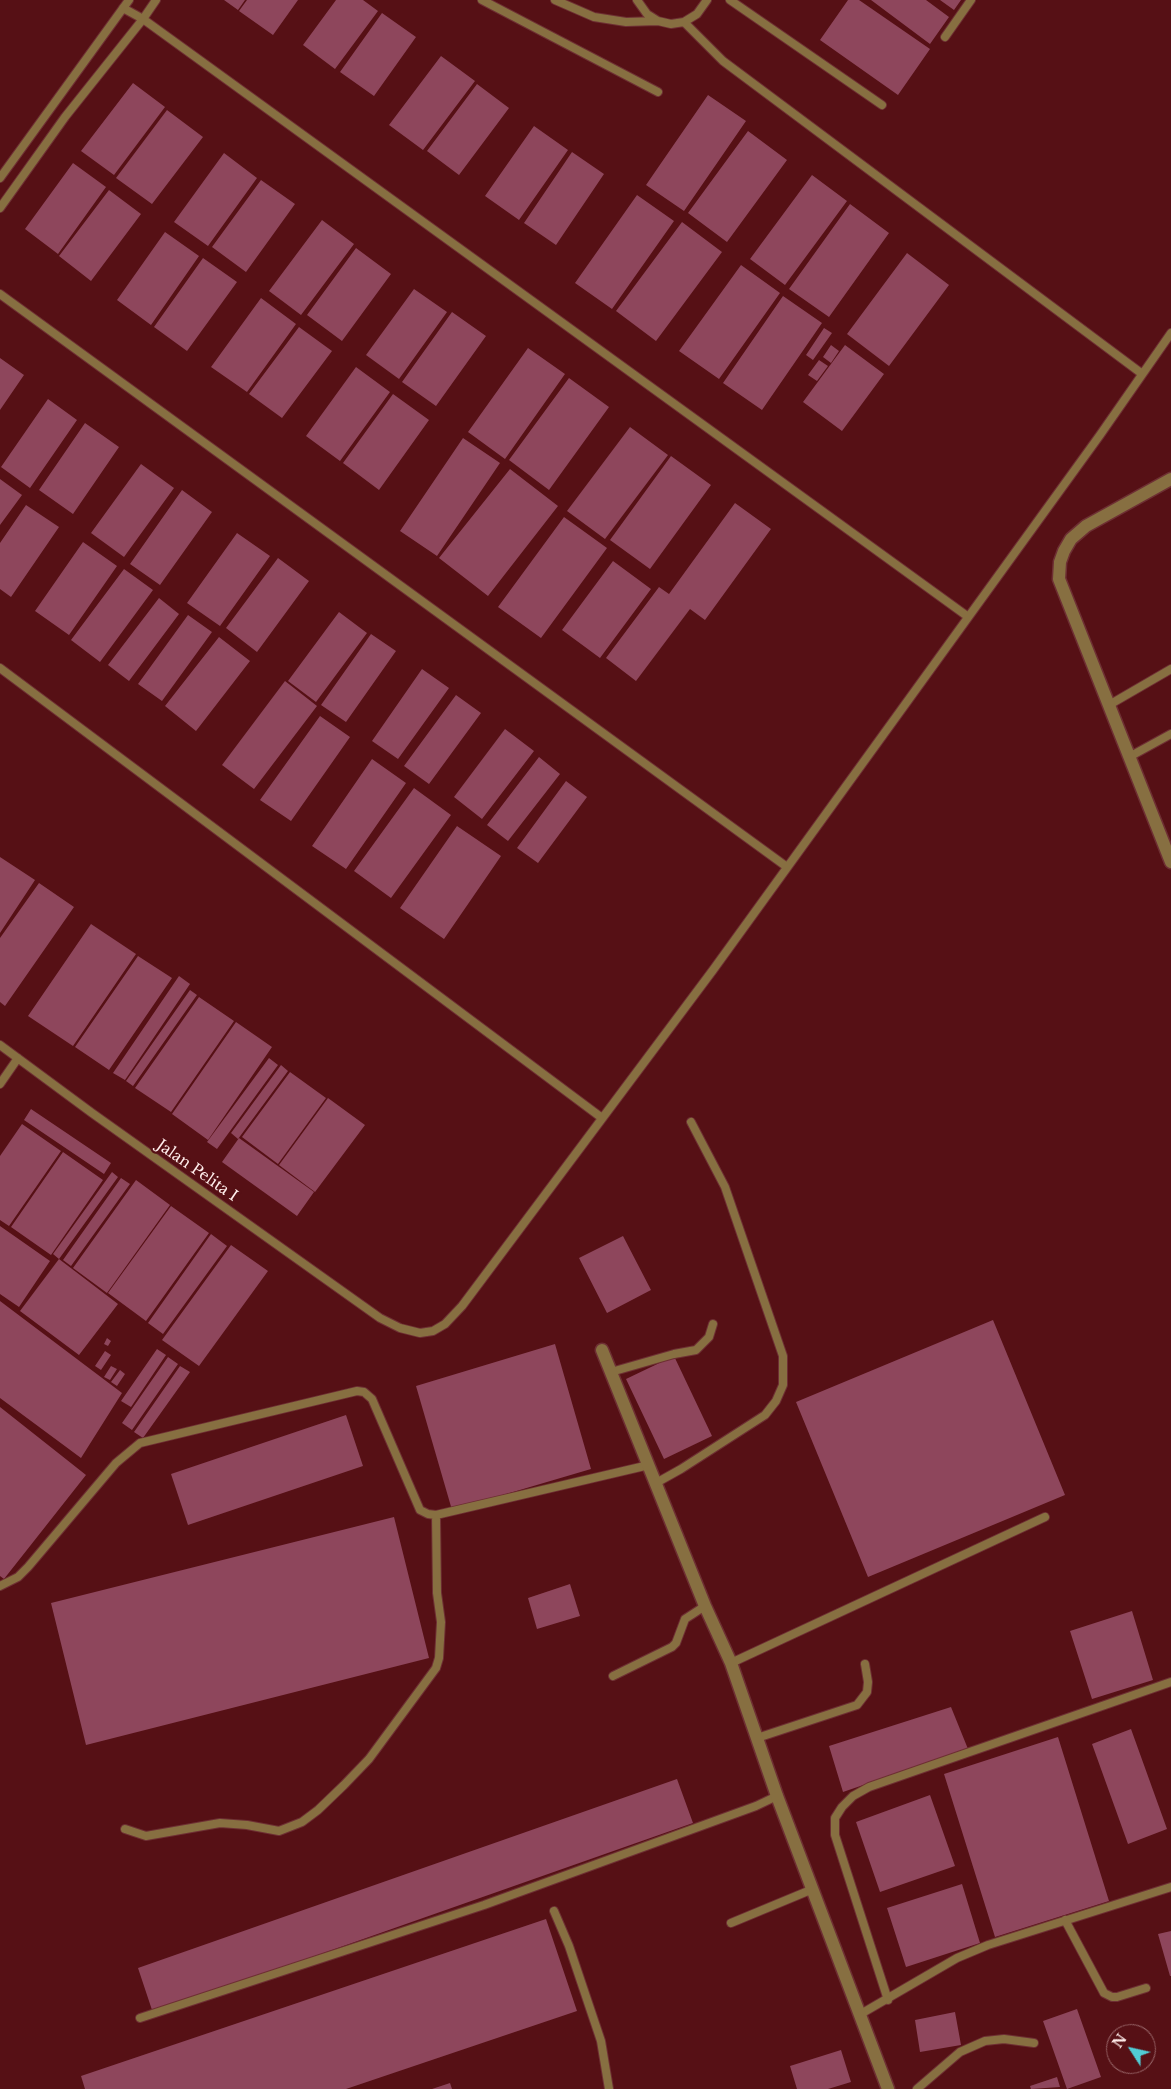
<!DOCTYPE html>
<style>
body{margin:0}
#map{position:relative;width:1171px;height:2089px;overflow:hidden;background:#561015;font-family:"Libre Baskerville",serif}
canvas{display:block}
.north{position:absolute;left:1106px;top:2024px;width:50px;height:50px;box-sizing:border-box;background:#561015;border:1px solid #9a686b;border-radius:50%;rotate:305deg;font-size:14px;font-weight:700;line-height:20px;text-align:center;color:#ffedeb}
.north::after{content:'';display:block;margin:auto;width:18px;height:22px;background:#51ccd5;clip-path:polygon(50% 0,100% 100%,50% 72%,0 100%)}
</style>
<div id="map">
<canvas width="1171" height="2089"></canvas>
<div class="north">N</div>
</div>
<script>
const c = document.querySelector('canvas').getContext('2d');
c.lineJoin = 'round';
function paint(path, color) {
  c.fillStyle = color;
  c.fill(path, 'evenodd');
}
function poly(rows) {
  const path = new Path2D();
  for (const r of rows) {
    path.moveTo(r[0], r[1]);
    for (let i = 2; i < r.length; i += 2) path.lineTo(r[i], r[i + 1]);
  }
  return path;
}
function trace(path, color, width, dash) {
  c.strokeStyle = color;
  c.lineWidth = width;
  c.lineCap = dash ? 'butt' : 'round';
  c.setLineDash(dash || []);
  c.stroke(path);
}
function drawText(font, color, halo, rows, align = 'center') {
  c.font = font + ' "Libre Baskerville",serif';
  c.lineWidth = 4.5;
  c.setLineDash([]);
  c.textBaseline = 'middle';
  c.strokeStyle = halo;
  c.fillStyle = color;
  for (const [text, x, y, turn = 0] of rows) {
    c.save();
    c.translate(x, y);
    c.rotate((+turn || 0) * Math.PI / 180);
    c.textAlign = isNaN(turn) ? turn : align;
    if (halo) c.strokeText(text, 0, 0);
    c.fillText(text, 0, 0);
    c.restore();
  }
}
paint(poly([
 [224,0,245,0,238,10],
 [247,0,298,0,273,35,239,11],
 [336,0,363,0,378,11,335,69,303,45],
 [848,0,859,0,930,49,898,95,820,40],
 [871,0,926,0,949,17,930,44],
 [940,0,961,0,954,10],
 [382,13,416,37,374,96,340,72],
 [441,56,475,81,423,150,389,125],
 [133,83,165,107,114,175,81,151],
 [477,84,509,108,459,175,427,151],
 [708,95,746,121,684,211,646,185],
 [167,110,203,137,152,204,116,178],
 [534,126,568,150,519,220,485,196],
 [748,131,787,160,727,242,688,213],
 [572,152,604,174,556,245,524,223],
 [224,153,257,178,208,246,174,222],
 [73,163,106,187,58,254,25,229],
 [812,175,847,201,785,285,750,259],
 [261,180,295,204,246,272,212,247],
 [109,190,141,214,91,281,59,256],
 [637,195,674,221,612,309,575,283],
 [850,204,889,233,829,317,789,289],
 [322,220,354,244,301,315,269,291],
 [682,222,722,252,656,341,616,311],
 [165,232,199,256,151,325,117,300],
 [356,248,391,274,342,341,307,315],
 [907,253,949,285,889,366,847,334],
 [203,258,237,282,187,351,154,327],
 [741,265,780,293,719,379,679,351],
 [414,289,447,312,399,379,366,355],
 [783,296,822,323,762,410,723,383],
 [261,298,296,324,247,392,211,367],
 [452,312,486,336,436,406,402,382],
 [299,327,332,351,282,418,249,394],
 [824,328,832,333,813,360,806,355],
 [831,345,839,351,831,363,823,357],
 [845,345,884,374,842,431,803,402],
 [528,348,565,374,505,459,468,432],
 [0,358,24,375,0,410],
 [819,360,828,366,817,381,808,375],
 [356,367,390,392,340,461,306,436],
 [569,378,609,407,549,490,509,460],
 [393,394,429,420,379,490,343,463],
 [48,399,77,420,30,488,1,467],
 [85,423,119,447,73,514,39,490],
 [630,427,668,455,605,539,567,511],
 [463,438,500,463,437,556,400,531],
 [671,456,711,485,650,569,610,540],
 [141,464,174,488,124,557,91,533],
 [510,469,558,506,488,596,439,558],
 [0,479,22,495,0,525],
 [182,490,212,512,160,585,130,564],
 [735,503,771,529,705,620,690,609,636,681,606,658,659,587,669,594],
 [26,505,59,527,11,597,0,589,0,543],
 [564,517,607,548,541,638,498,607],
 [237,533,270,556,220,626,187,603],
 [83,542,117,566,69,635,35,611],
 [278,558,309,581,257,652,226,628],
 [613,561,651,589,600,658,562,630],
 [124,569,153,590,100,662,71,640],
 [159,598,179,614,129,681,108,665],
 [339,612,367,633,316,702,288,681],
 [188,615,212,632,162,701,138,684],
 [371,634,396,651,346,722,321,705],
 [219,637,250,661,196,731,165,706],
 [422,669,449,688,398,759,372,741],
 [285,681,317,706,254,789,222,765],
 [456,695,481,713,429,784,404,766],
 [320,716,350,737,291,821,260,800],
 [505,729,534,751,482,819,454,797],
 [539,757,560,774,508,841,487,825],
 [372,759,406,783,346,869,312,846],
 [566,781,587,797,538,863,517,848],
 [414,788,451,815,391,898,354,871],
 [457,826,501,856,444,939,400,908],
 [0,857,35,880,0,933],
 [39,883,74,907,5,1006,0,1002,0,938],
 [91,924,136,954,73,1046,28,1016],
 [138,956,172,978,109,1070,75,1047],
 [179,976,190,984,125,1080,113,1073],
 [190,990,197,995,133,1086,126,1081],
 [199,997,234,1021,171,1112,135,1088],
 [236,1022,272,1047,208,1140,172,1114],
 [269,1058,278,1065,217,1149,207,1142],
 [281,1065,288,1071,238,1139,231,1133],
 [290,1072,326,1098,278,1164,242,1137],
 [328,1098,365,1125,315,1192,279,1165],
 [31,1109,111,1163,104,1174,24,1120],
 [22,1124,61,1151,9,1226,0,1220,0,1156],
 [239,1138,314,1192,297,1216,222,1162],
 [63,1152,103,1180,51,1255,11,1227],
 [112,1172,118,1177,59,1259,53,1254],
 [121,1178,130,1184,71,1266,63,1260],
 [136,1180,170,1205,107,1293,73,1268],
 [171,1206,209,1233,146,1321,108,1293],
 [0,1226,50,1261,19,1307,0,1294],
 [211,1234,227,1246,163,1334,148,1323],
 [623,1236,651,1290,607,1313,579,1258],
 [231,1245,268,1271,199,1366,162,1340],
 [59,1259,118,1304,79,1355,20,1311],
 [0,1301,122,1393,81,1458,0,1398],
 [993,1320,1065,1495,868,1577,796,1402],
 [107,1338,111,1341,108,1346,104,1344],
 [555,1344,591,1469,452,1510,416,1386],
 [157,1349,166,1355,131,1407,121,1401],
 [105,1351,111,1355,101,1370,95,1366],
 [674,1356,712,1436,664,1459,626,1379],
 [168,1357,178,1364,132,1430,122,1423],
 [111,1366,117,1369,110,1380,104,1377],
 [180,1366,190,1372,143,1438,134,1432],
 [120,1370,125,1374,117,1386,111,1382],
 [0,1407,86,1475,4,1579,0,1576],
 [346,1415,363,1466,188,1525,171,1474],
 [394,1517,429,1658,86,1745,51,1603],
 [570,1584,580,1616,537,1629,528,1598],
 [1132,1611,1153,1680,1092,1699,1070,1631],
 [951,1707,968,1749,843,1792,829,1746],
 [1131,1729,1167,1829,1128,1844,1092,1744],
 [1058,1737,1109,1901,995,1937,944,1774],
 [677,1779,693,1823,153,2013,138,1968],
 [930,1795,955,1866,880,1892,856,1822],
 [962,1884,980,1943,906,1967,887,1908],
 [546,1919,577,2011,346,2089,85,2089,81,2076],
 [1171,1931,1171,1976,1170,1976,1158,1934],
 [1077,2009,1101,2077,1067,2089,1043,2021],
 [955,2012,961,2045,920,2052,915,2020],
 [841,2050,851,2082,828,2089,797,2089,790,2066],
 [1057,2077,1060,2087,1031,2089,1030,2086],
 [450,2083,452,2089,432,2089]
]), '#8e465c');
const lane = poly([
 [482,0,658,92],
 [555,0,594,17,626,22,658,21,671,24,684,22,697,14,707,0],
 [637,0,647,14,658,21],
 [730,0,882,105],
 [123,8,143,19,967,616],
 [684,22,723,61,1141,373],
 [945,37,971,0],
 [0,178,129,0],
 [0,208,65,117,143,19,156,0],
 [0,294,787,867],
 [0,668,602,1118],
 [1109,705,1171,669],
 [1129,757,1171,734],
 [0,1045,92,1113,380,1318,400,1328,420,1333,433,1331,445,1324,462,1306,713,970,1100,435,1171,333],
 [0,1084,18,1058],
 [611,1372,674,1354,696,1350,709,1337,713,1324],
 [656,1483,681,1469,765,1415,776,1401,783,1385,783,1356,725,1187,691,1122],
 [0,1586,18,1577,28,1567,116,1463,140,1443,357,1391,364,1392,372,1399,420,1510,428,1514,436,1515,649,1465],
 [731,1663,1045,1517],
 [613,1676,672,1647,676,1643,685,1619,705,1606],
 [757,1738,857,1705,867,1692,868,1682,865,1664],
 [125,1829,146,1836,220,1823,247,1825,279,1831,302,1822,318,1810,344,1785,369,1759,436,1668,439,1658,441,1622,437,1593,436,1515],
 [554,1911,569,1946,601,2041,609,2089],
 [1065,1920,1104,1993,1112,1997,1117,1997,1146,1988],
 [731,1923,813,1889],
 [888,2000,835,1835,835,1818,842,1807,853,1796,869,1787,1171,1682],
 [859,2015,957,1958,988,1945,1171,1887],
 [140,2018,484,1905,756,1806,777,1796],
 [917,2089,960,2052,985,2041,1004,2039,1034,2043]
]);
const street = poly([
 [1171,479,1086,526,1071,539,1064,551,1060,562,1059,579,1171,862],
 [602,1350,705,1606,731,1663,777,1796,888,2089]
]);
trace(lane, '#6e2f33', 10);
trace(street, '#6e2f33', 15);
trace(lane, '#876f41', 8);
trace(street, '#876f41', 12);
drawText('15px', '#ffedeb', '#561015', [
 ["Jalan Pelita I",197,1171,35]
]);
</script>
